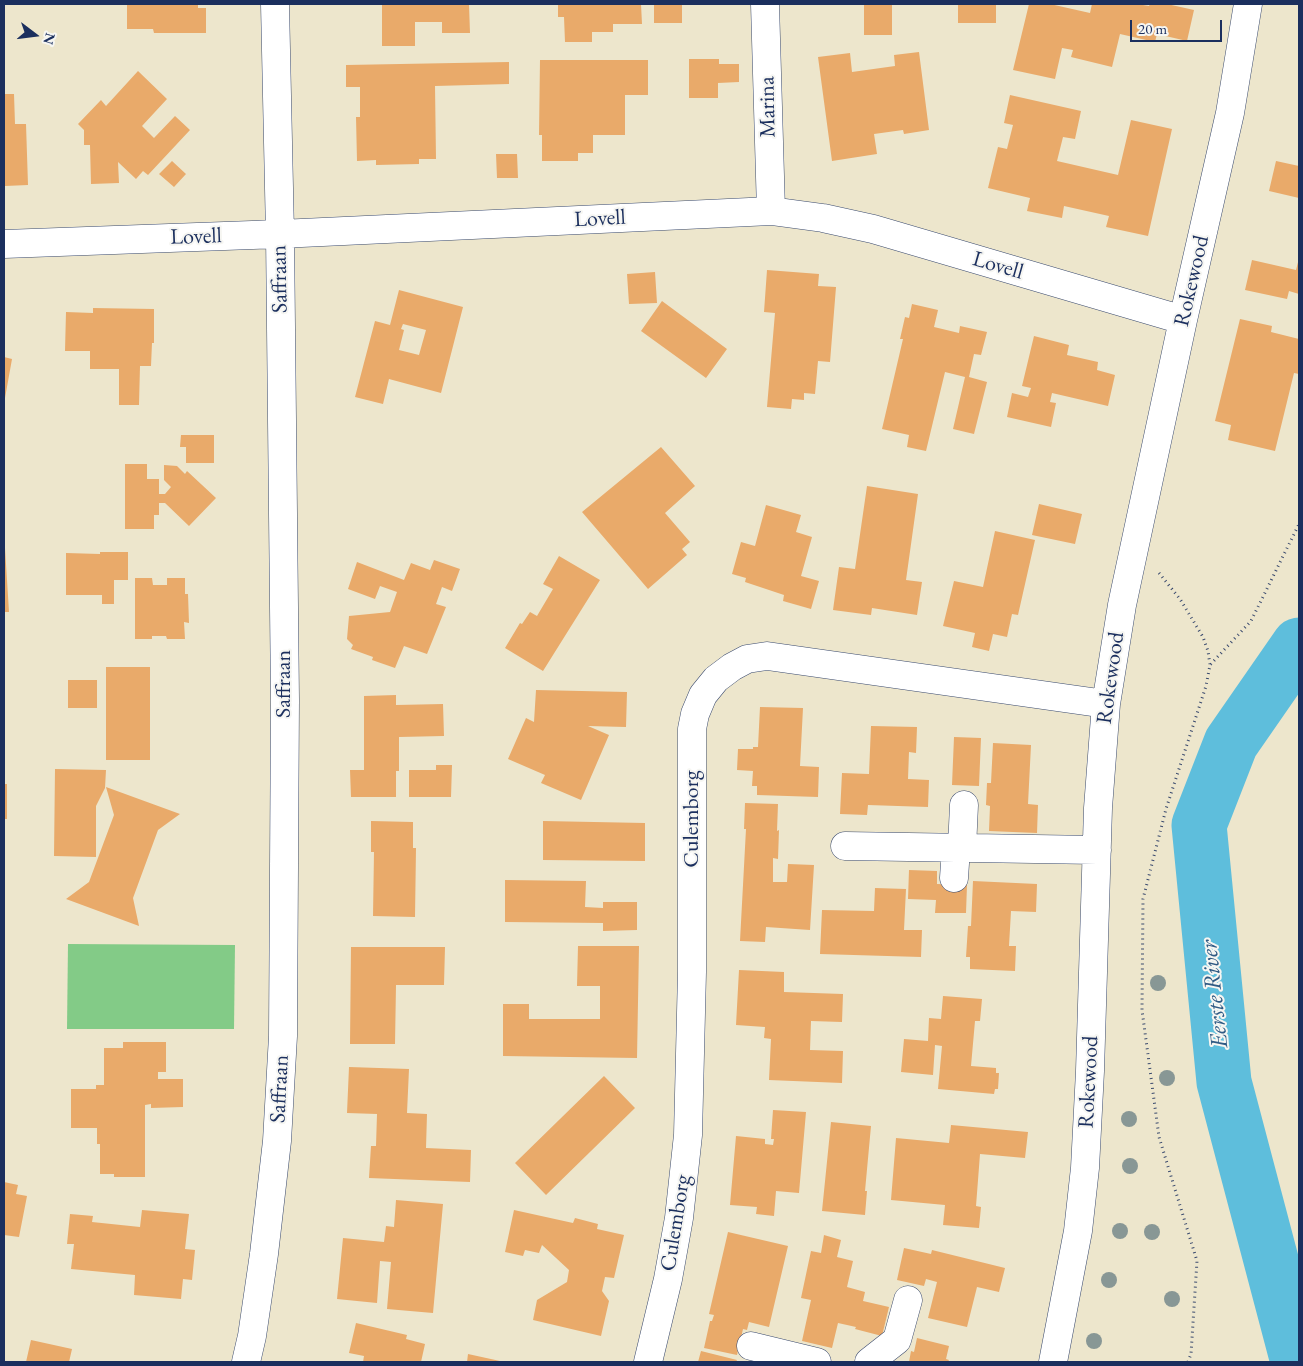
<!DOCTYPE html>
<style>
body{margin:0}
#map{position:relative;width:1303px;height:1366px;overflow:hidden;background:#ede6cc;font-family:"EB Garamond",serif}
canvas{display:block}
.frame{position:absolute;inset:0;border:5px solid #1b2f5e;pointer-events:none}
.north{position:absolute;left:10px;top:10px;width:50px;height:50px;-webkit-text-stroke:4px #f6f6f2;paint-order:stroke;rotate:105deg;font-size:14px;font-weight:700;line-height:20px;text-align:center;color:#1b2f5e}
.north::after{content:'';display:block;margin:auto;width:18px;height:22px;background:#1b2f5e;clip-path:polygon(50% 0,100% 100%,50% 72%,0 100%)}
.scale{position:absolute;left:1130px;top:20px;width:92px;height:22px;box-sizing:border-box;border:2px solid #1b2f5e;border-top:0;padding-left:6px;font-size:15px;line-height:18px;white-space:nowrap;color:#1b2f5e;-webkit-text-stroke:4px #f6f6f2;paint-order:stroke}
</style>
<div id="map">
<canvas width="1303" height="1366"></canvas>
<div class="frame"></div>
<div class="north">N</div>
<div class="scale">20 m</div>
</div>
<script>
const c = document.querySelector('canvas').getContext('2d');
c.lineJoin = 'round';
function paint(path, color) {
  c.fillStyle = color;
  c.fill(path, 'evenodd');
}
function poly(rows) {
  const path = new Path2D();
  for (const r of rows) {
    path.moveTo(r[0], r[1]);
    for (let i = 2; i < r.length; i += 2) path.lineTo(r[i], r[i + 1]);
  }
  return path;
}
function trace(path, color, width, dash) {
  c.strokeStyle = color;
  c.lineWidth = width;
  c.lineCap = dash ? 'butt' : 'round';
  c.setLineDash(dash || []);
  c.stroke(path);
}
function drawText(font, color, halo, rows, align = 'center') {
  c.font = font + ' "EB Garamond",serif';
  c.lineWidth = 4;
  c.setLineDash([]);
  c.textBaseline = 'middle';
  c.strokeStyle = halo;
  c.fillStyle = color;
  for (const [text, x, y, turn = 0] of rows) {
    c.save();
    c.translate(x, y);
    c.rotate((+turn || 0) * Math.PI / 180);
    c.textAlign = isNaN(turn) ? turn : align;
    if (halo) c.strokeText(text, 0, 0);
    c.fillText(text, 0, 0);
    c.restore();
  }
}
paint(poly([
 [68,944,235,945,234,1029,67,1029]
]), '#83cb87');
trace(poly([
 [1298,1362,1224,1082,1199,825,1231,743,1299,645]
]), '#5ebedc', 55);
paint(poly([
 [127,4,198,4,198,8,206,8,206,33,154,33,153,29,127,29],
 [382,4,469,4,470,33,442,33,442,22,415,22,415,46,382,46],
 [558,4,641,4,642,24,613,24,613,32,592,32,592,42,565,42,564,17,558,17],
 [654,4,682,4,682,23,654,23],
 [864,4,892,4,892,35,864,35],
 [958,4,996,4,996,23,958,23],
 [1029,4,1050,4,1090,13,1092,4,1137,4,1149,6,1150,4,1167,4,1194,10,1187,41,1157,34,1155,42,1120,34,1112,67,1071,57,1073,50,1062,48,1055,79,1013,70],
 [919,52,929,130,904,134,903,130,874,134,877,154,832,161,818,57,850,53,852,72,895,66,894,55],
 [689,59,719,59,719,64,739,64,739,82,718,83,718,98,689,98],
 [540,60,648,60,648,95,625,95,625,135,593,135,593,153,578,153,578,161,542,161,542,135,539,135],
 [509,62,509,84,435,86,436,159,419,159,419,164,376,165,376,160,357,161,356,117,360,117,360,87,346,87,346,65],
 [138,71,167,99,142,126,154,138,175,116,190,130,148,175,143,171,136,179,118,162,119,183,91,184,90,145,84,145,84,130,78,124,101,100,106,106],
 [4,94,14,94,15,124,26,124,28,185,5,186],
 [1010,95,1081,111,1075,139,1063,137,1057,161,1118,175,1131,120,1172,129,1148,236,1106,227,1109,216,1064,206,1062,218,1027,211,1030,198,988,188,998,147,1007,149,1013,125,1004,123],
 [496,154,517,154,518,178,497,178],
 [172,161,186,174,174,187,159,174],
 [1276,161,1299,166,1299,198,1269,191],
 [1299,258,1299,294,1289,291,1287,299,1245,290,1252,260,1296,270],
 [767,270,819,274,818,286,836,287,830,362,818,361,815,394,804,393,804,400,792,399,791,409,767,407,775,313,764,312],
 [655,272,657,303,629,304,627,274],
 [399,290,463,307,441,393,389,379,383,404,355,397,375,321,390,325],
 [403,324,426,330,419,355,399,350,404,330,401,329],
 [662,301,727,349,706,378,641,331],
 [912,304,938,310,934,327,959,333,960,326,987,332,981,355,974,354,969,377,987,382,974,434,953,429,965,377,945,372,926,451,907,447,909,435,882,429,903,339,900,339,905,317,909,318],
 [93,308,154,309,154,343,152,343,151,366,140,366,139,405,119,405,119,369,90,369,90,351,65,351,66,312,93,313],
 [1240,319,1272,326,1271,332,1299,339,1299,374,1294,373,1275,451,1228,440,1231,425,1215,421],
 [1034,336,1069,345,1067,355,1098,362,1097,370,1115,375,1108,406,1052,393,1050,402,1056,403,1051,427,1007,417,1012,393,1028,397,1031,388,1022,386],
 [4,357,12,359,5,398,4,398],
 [181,435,214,435,214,463,186,463,186,447,180,447],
 [661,447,695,486,665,513,690,542,682,549,687,555,648,589,582,512],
 [125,464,147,464,147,479,159,479,159,494,165,494,171,487,164,480,164,465,177,466,185,474,187,471,216,498,189,526,165,503,159,503,159,515,154,515,154,529,125,529],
 [867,486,918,494,906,580,922,582,917,615,872,608,871,615,833,610,839,567,855,569],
 [1039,504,1082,514,1075,544,1032,535],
 [766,505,801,515,796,532,812,537,801,576,819,581,811,609,783,601,784,595,745,582,746,578,732,574,741,542,755,546],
 [995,531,1035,540,1018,615,1012,614,1007,637,993,634,989,651,972,647,975,633,943,626,954,581,983,587],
 [4,548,5,548,9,612,4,612],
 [100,552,128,552,128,580,114,580,114,604,102,604,102,595,66,595,66,553,100,554],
 [559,556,600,580,543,671,505,648,520,623,522,624,530,612,537,616,553,589,543,584],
 [434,560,460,569,452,591,442,587,436,604,446,607,427,654,404,646,395,668,372,660,373,657,351,649,353,645,347,639,349,616,390,612,397,592,380,586,375,599,348,589,357,562,404,580,411,563,430,570],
 [135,578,152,578,153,585,167,585,167,578,185,578,185,594,188,594,189,623,184,622,185,639,167,639,166,636,152,636,152,639,135,639],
 [106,667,150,667,150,760,106,760],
 [68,680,97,680,97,708,68,708],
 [536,690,627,692,626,727,588,726,609,735,581,800,541,783,545,775,508,759,526,718,534,722],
 [396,695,396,705,443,704,444,736,399,737,399,771,396,771,396,797,351,797,350,770,364,770,364,696],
 [760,707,803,708,800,766,819,767,818,797,757,795,757,786,752,786,753,771,737,770,738,749,753,749,753,747,758,747],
 [871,726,917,727,916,753,909,752,908,779,929,780,928,807,868,805,867,815,840,814,842,773,869,774],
 [954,737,981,738,979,786,952,785],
 [993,743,1031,745,1028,804,1038,805,1037,833,989,831,990,806,986,805,987,783,991,783],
 [436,765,452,765,451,797,409,797,409,770,436,770],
 [55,769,106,770,105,788,96,806,96,857,54,856],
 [4,784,7,784,7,819,4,819],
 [106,787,180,814,158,830,133,898,139,926,66,899,89,882,114,815],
 [745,803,778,804,777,831,779,830,778,859,773,858,773,882,787,882,788,864,814,865,810,930,766,927,765,942,740,941,746,829,744,829],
 [371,821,413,822,413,848,416,848,415,917,373,916,374,852,371,852],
 [543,821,645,823,645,861,543,860],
 [909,870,937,871,937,884,967,885,966,913,935,913,936,900,908,899],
 [505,880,586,881,585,907,603,908,603,902,637,902,637,930,603,931,603,923,505,922],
 [973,881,1037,884,1036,912,1011,911,1009,946,1016,946,1015,971,970,969,970,957,966,957,968,926,971,926],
 [875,888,906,889,904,930,922,930,921,957,820,954,822,910,874,911],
 [578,946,639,946,637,1058,503,1056,503,1004,529,1004,529,1019,600,1019,600,986,577,986],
 [351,947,445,947,444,985,396,985,395,1044,350,1044],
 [739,970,784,972,784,992,843,994,842,1022,811,1021,810,1050,843,1051,842,1083,769,1080,771,1039,764,1038,765,1027,736,1025],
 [943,996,982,999,980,1021,975,1021,971,1066,996,1068,996,1073,999,1073,998,1089,995,1089,994,1094,938,1089,942,1046,935,1045,933,1075,901,1072,904,1039,928,1041,929,1018,941,1019],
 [123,1042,166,1042,166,1072,158,1072,158,1079,183,1079,183,1107,151,1108,151,1104,145,1105,145,1177,114,1177,114,1174,100,1174,100,1144,97,1144,97,1128,71,1128,71,1089,96,1089,96,1085,104,1085,104,1048,123,1048],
 [349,1067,409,1069,407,1113,427,1114,426,1148,471,1150,470,1182,369,1178,371,1146,376,1146,377,1114,347,1113],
 [604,1076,635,1108,546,1195,515,1163],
 [773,1110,806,1112,799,1193,776,1191,774,1216,756,1214,757,1207,730,1205,736,1136,765,1139,765,1144,773,1145,774,1139,771,1139],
 [831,1122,871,1126,865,1191,867,1191,865,1215,822,1211],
 [951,1125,1028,1132,1025,1158,980,1154,976,1206,981,1207,979,1228,943,1225,945,1205,891,1200,896,1138,949,1143],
 [4,1182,18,1185,16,1194,27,1196,19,1237,4,1235],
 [396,1200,443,1204,433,1313,387,1309,391,1262,380,1261,377,1303,337,1299,343,1238,384,1242,386,1226,394,1227],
 [142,1210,189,1214,185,1249,195,1250,192,1280,183,1279,181,1299,134,1295,135,1275,71,1269,74,1244,67,1244,70,1214,93,1216,92,1222,140,1227],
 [514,1210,573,1223,575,1218,598,1224,597,1229,624,1235,614,1278,605,1277,602,1291,609,1301,601,1336,533,1320,537,1300,567,1282,569,1270,542,1245,539,1253,525,1250,523,1256,505,1252],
 [728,1232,788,1246,769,1327,749,1322,747,1330,743,1329,737,1355,704,1348,710,1321,712,1321,714,1315,709,1314],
 [824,1235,841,1240,837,1257,853,1261,847,1287,865,1292,863,1301,889,1307,882,1336,855,1329,856,1327,838,1323,832,1348,802,1341,811,1300,801,1298,811,1251,821,1253],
 [904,1248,931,1254,932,1250,1005,1268,999,1292,977,1287,967,1327,928,1318,937,1282,926,1279,924,1286,897,1280],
 [356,1323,407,1335,406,1339,425,1344,421,1362,363,1362,364,1356,349,1353],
 [917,1338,949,1346,946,1359,949,1360,948,1362,909,1362,911,1351,914,1352],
 [31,1340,72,1349,69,1362,26,1362],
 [701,1351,737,1360,736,1362,698,1362],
 [468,1354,500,1361,500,1362,467,1362]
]), '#e9aa6a');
const minor = poly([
 [765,4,771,211],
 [4,244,280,234,771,211,823,218,873,229,1183,320],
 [845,846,1097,850],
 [962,848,964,805],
 [954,878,956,848],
 [751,1346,817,1362],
 [246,1362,252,1336,264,1254,277,1141,283,1036,285,700,280,234,275,4],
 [648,1362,668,1279,679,1218,688,1135,692,972,692,729,695,714,703,695,716,679,732,667,747,659,767,656,1106,704],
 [869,1362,897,1340,908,1300],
 [1053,1362,1078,1231,1085,1168,1090,1071,1098,808,1106,704,1122,605,1183,320,1230,113,1248,4]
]);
trace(minor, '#3a4a6e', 29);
trace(poly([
 [1159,573,1180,599,1203,637,1208,651,1210,665],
 [1188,1362,1191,1354,1197,1261,1159,1137,1142,1010,1143,899,1166,809,1206,686,1210,665,1251,621,1299,524]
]), '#3a4a6e', 3, [1, 4]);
trace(minor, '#fff', 28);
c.fillStyle = '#889795';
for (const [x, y] of [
 [1158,983],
 [1167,1078],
 [1129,1119],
 [1130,1166],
 [1120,1231],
 [1152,1232],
 [1109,1280],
 [1172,1299],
 [1094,1341]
]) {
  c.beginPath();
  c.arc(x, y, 8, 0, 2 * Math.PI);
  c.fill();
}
drawText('22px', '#1b2f5e', '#f6f6f2', [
 ["Marina",768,107,-91],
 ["Lovell",600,219,-3],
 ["Lovell",196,237,-2],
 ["Lovell",998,266,16],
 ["Saffraan",280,279,-91],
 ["Rokewood",1192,281,-77],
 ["Rokewood",1111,678,-82],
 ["Saffraan",284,684,-90],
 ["Culemborg",692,819,-90],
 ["Rokewood",1089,1082,-87],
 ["Saffraan",280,1089,-87],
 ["Culemborg",676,1223,-81]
]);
drawText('italic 24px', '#2f5a84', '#f6f6f2', [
 ["Eerste River",1215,994,-96]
]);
</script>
